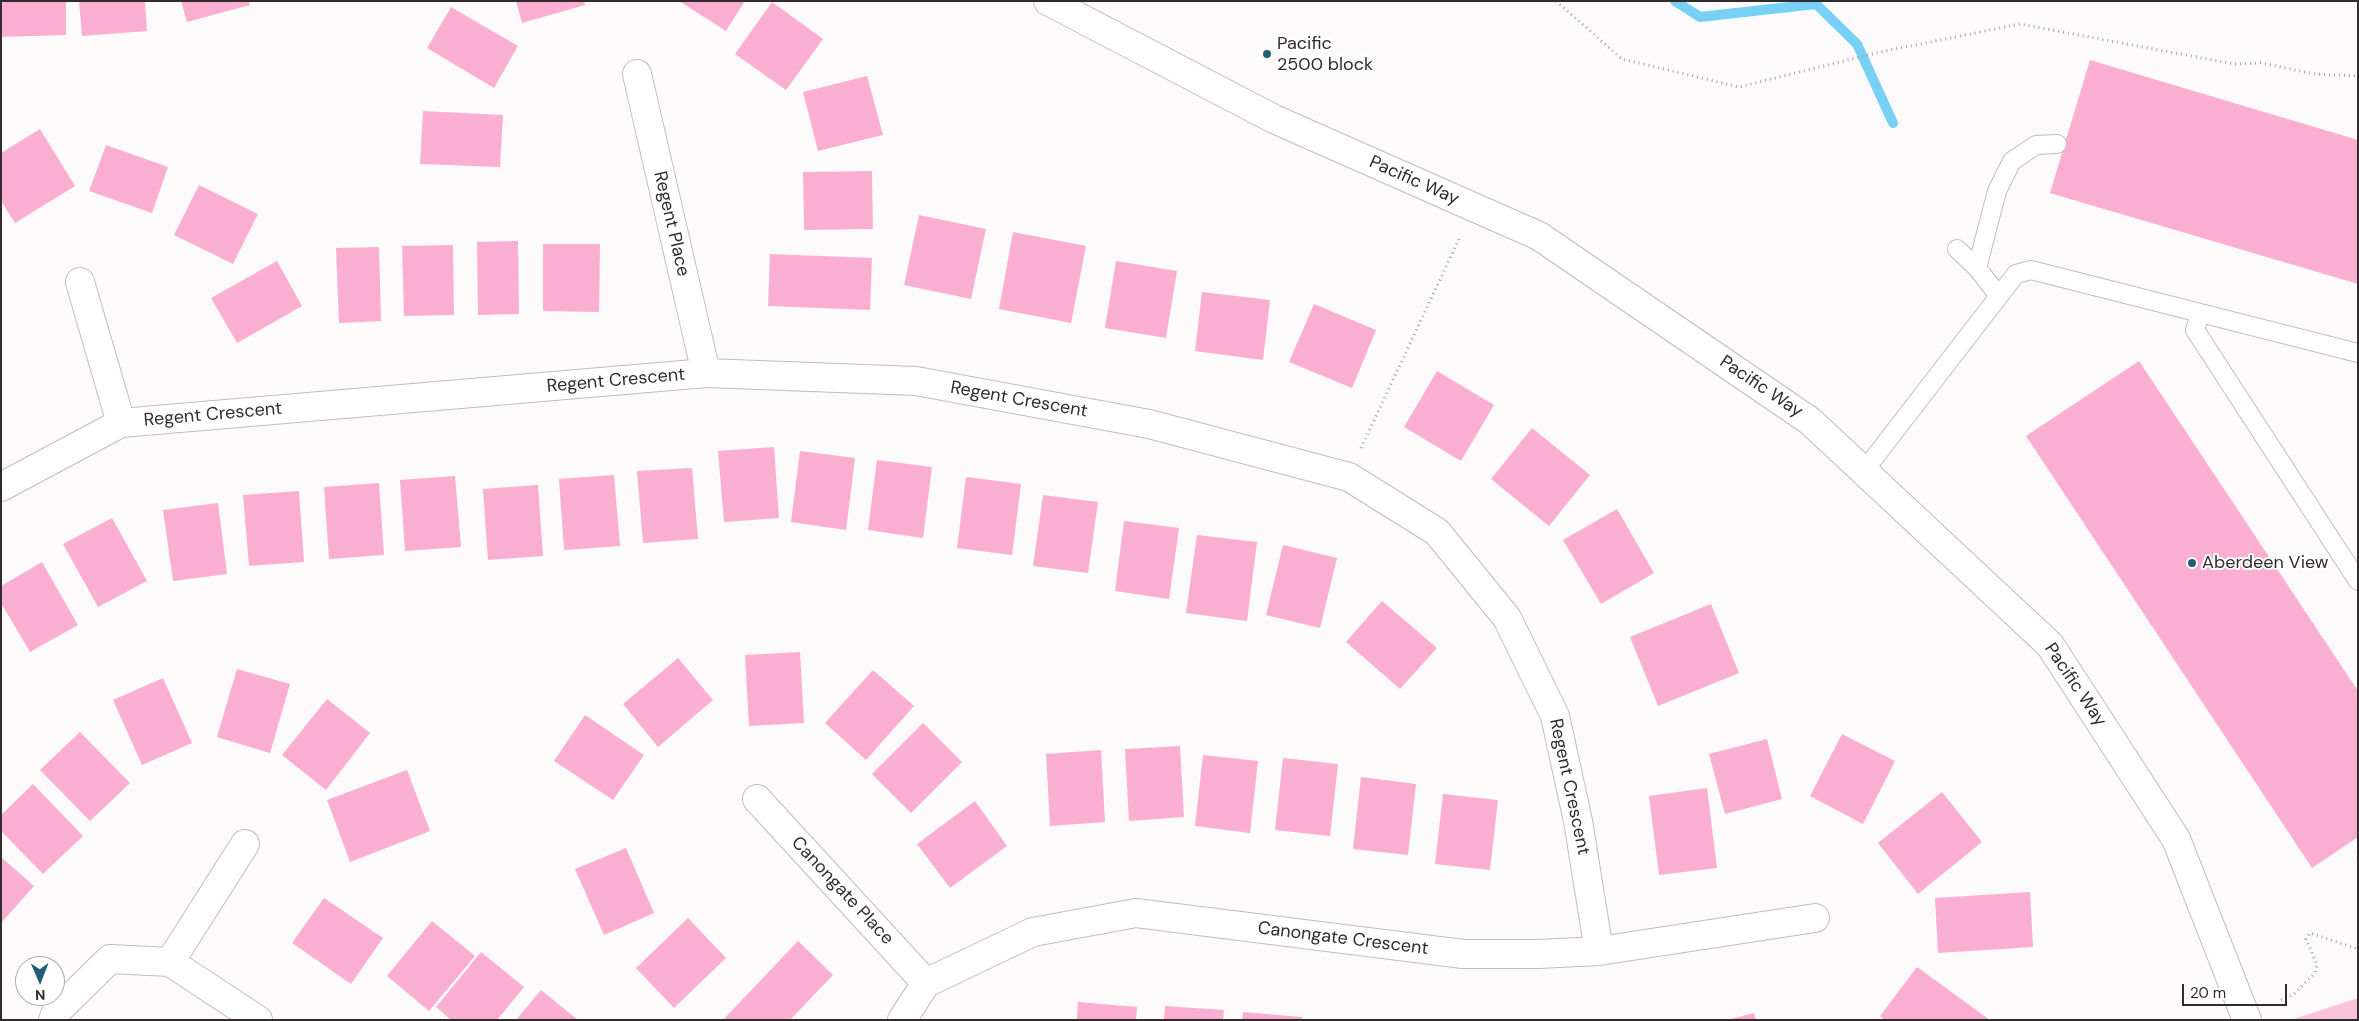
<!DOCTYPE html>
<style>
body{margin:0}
#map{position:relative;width:2359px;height:1021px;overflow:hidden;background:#fdfafc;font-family:"DM Sans",sans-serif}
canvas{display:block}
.frame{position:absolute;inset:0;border:2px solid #312b2e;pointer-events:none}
.north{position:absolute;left:15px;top:956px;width:50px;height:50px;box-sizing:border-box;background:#fff;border:1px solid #adaaab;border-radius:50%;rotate:179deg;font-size:14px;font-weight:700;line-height:20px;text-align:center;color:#312b2e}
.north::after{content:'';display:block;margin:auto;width:18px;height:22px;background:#215f76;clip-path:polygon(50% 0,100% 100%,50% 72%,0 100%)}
.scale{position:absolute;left:2182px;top:984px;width:105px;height:22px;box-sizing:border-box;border:2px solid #312b2e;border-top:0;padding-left:6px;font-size:15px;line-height:18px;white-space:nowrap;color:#312b2e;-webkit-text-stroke:4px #fff;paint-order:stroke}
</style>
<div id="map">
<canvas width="2359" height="1021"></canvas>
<div class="frame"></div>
<div class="north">N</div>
<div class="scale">20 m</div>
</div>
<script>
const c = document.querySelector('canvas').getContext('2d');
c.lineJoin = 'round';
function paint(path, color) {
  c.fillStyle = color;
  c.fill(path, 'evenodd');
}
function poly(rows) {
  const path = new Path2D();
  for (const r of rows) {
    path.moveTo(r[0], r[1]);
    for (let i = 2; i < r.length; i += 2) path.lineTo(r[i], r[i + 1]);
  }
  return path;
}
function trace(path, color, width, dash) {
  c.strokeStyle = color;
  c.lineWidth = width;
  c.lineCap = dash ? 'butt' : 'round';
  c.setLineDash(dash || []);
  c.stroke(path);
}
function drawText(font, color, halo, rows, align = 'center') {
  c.font = font + ' "DM Sans",sans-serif';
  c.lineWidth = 4;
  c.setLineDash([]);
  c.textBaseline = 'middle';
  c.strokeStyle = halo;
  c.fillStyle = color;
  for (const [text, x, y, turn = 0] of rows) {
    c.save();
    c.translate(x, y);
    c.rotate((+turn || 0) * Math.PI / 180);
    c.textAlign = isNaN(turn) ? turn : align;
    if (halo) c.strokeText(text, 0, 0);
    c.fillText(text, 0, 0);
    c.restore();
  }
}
paint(poly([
 [2358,998,2358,1020,2291,1020]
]), '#f8c3db');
trace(poly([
 [1675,1,1700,17,1816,4,1857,44,1893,123]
]), '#78d1f4', 10);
paint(poly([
 [1,1,66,1,66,35,1,37],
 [79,1,145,1,147,31,82,36],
 [181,1,249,1,250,5,187,22],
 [516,1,584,1,585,5,522,23],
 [679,1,745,1,726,31],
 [772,2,823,39,786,90,735,54],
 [451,7,518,46,494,88,427,48],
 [2090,60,2358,140,2358,284,2050,193],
 [867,76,883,135,818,151,803,92],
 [423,111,503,115,500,167,420,164],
 [40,129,75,186,15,223,1,201,1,153],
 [106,145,168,167,152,213,89,191],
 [872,171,873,229,804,230,803,172],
 [199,185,258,214,233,264,174,235],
 [919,215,986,229,971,299,904,285],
 [1013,232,1086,246,1071,323,999,309],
 [518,241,519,314,478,315,477,242],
 [543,244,600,244,599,312,543,311],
 [453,245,454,315,404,316,402,246],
 [379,247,381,321,339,323,336,248],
 [770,254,872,258,870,310,768,306],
 [277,261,302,306,237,343,211,298],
 [1116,261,1177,271,1166,338,1105,328],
 [1202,292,1270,300,1263,360,1195,351],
 [1314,304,1376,330,1352,388,1289,362],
 [2139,361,2358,691,2358,837,2312,868,2026,436],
 [1437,371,1494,405,1461,461,1404,427],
 [1532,428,1590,475,1549,526,1491,479],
 [774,447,779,518,724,522,718,451],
 [800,451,855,458,846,530,791,522],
 [877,460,932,467,923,538,868,530],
 [692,468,698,539,643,543,637,471],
 [614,475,620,546,564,550,559,479],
 [455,476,461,547,405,551,400,480],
 [966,477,1021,484,1012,555,957,548],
 [379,483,384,555,329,559,324,487],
 [538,485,543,556,488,560,483,489],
 [299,491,304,562,249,566,243,495],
 [1043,495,1098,502,1088,573,1033,566],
 [218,503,227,574,173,581,163,510],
 [1617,509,1654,573,1601,604,1563,540],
 [112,518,147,581,98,607,63,544],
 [1124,521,1179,528,1169,599,1115,591],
 [1197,535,1257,542,1247,621,1186,613],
 [1283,545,1337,558,1320,628,1266,615],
 [42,562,78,625,30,652,1,603,1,586],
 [1382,601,1437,648,1400,689,1346,642],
 [1711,604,1739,673,1658,706,1630,637],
 [800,652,804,723,749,726,745,655],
 [678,658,713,700,658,747,623,704],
 [237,669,290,684,270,753,217,737],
 [873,670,914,706,866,760,825,723],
 [163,678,192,743,142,765,113,700],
 [327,699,370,733,326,790,282,755],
 [585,715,644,755,613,800,554,761],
 [923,723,962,762,911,813,872,774],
 [80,732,130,783,90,821,40,770],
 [1842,734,1895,761,1863,824,1810,796],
 [1767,739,1782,799,1725,814,1709,754],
 [1180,746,1184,817,1129,821,1125,749],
 [1101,750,1105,822,1050,826,1046,754],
 [1203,755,1258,761,1250,833,1195,826],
 [1283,758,1338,764,1330,836,1275,830],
 [407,770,430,831,350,862,327,800],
 [1361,777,1416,784,1408,855,1353,849],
 [33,784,83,836,43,874,1,831,1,815],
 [1707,788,1717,868,1659,875,1649,796],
 [1942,792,1982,842,1918,894,1878,843],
 [1443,794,1498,800,1490,870,1435,864],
 [975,801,1007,846,950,888,917,844],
 [626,848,654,913,604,935,575,869],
 [1,857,34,886,1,923],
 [2030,892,2033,947,1938,953,1935,898],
 [324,898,383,938,351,984,292,943],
 [688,918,726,958,674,1008,636,968],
 [432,921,475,956,429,1011,387,976],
 [798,941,833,975,790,1020,723,1020],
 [481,952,524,987,497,1020,451,1020,436,1007],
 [1917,967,1990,1020,1885,1020,1880,1016],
 [541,990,578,1020,516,1020],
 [1078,1002,1137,1007,1136,1020,1077,1020],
 [1165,1006,1224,1010,1223,1020,1164,1020],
 [1243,1012,1302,1017,1302,1020,1242,1020],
 [1754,1013,1756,1020,1731,1020,1731,1019]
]), '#faafd2');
const lane = poly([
 [1957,249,1977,268,1999,296],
 [1977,268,1997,191,2012,161,2036,145,2057,144],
 [2200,313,2195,330,2358,581],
 [1864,471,2016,274,2031,270,2358,353]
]);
const street = poly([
 [637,74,706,373],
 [80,282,121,423],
 [1,487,121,423,706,373,916,381,1149,424,1349,477,1437,532,1507,618,1555,716,1578,821,1599,951],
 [757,799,926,983],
 [170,962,245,844],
 [170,962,258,1020],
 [53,1020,56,1012,110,959,170,962],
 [902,1020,926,983,1033,932,1136,913,1463,954,1538,954,1599,951,1815,918]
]);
const secondary = poly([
 [1048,1,1274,119,1539,236,1810,421,2050,645,2176,839,2247,1020]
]);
trace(lane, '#c7b9bf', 20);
trace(street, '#c7b9bf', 30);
trace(secondary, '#c7b9bf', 30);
trace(poly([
 [1556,1,1622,59,1739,87,1880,52,2020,24,2234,64,2261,63,2315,74,2358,76],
 [1361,448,1460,237],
 [2358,853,2356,854,2358,857],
 [2281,1000,2293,995,2315,973,2317,965,2306,939,2310,933,2358,949]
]), '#a7a3a5', 3, [1, 4]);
trace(lane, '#fff', 18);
trace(street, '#fff', 28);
trace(secondary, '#fff', 28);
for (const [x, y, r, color] of [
 [1267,54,5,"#215f76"],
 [2192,563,5,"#215f76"]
]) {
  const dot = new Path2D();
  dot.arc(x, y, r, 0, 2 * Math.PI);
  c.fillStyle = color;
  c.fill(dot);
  trace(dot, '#fff', 2);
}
drawText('18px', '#312b2e', '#fff', [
 ["Pacific",1277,44],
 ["2500 block",1277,65],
 ["Aberdeen View",2202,563]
], 'left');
drawText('18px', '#312b2e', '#fff', [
 ["Pacific Way",1414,181,24],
 ["Regent Place",671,224,77],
 ["Regent Crescent",616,381,-5],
 ["Pacific Way",1761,387,34],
 ["Regent Crescent",1019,400,10],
 ["Regent Crescent",213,415,-5],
 ["Pacific Way",2075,685,56],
 ["Regent Crescent",1569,787,78],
 ["Canongate Place",842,891,47],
 ["Canongate Crescent",1343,939,7]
]);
</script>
